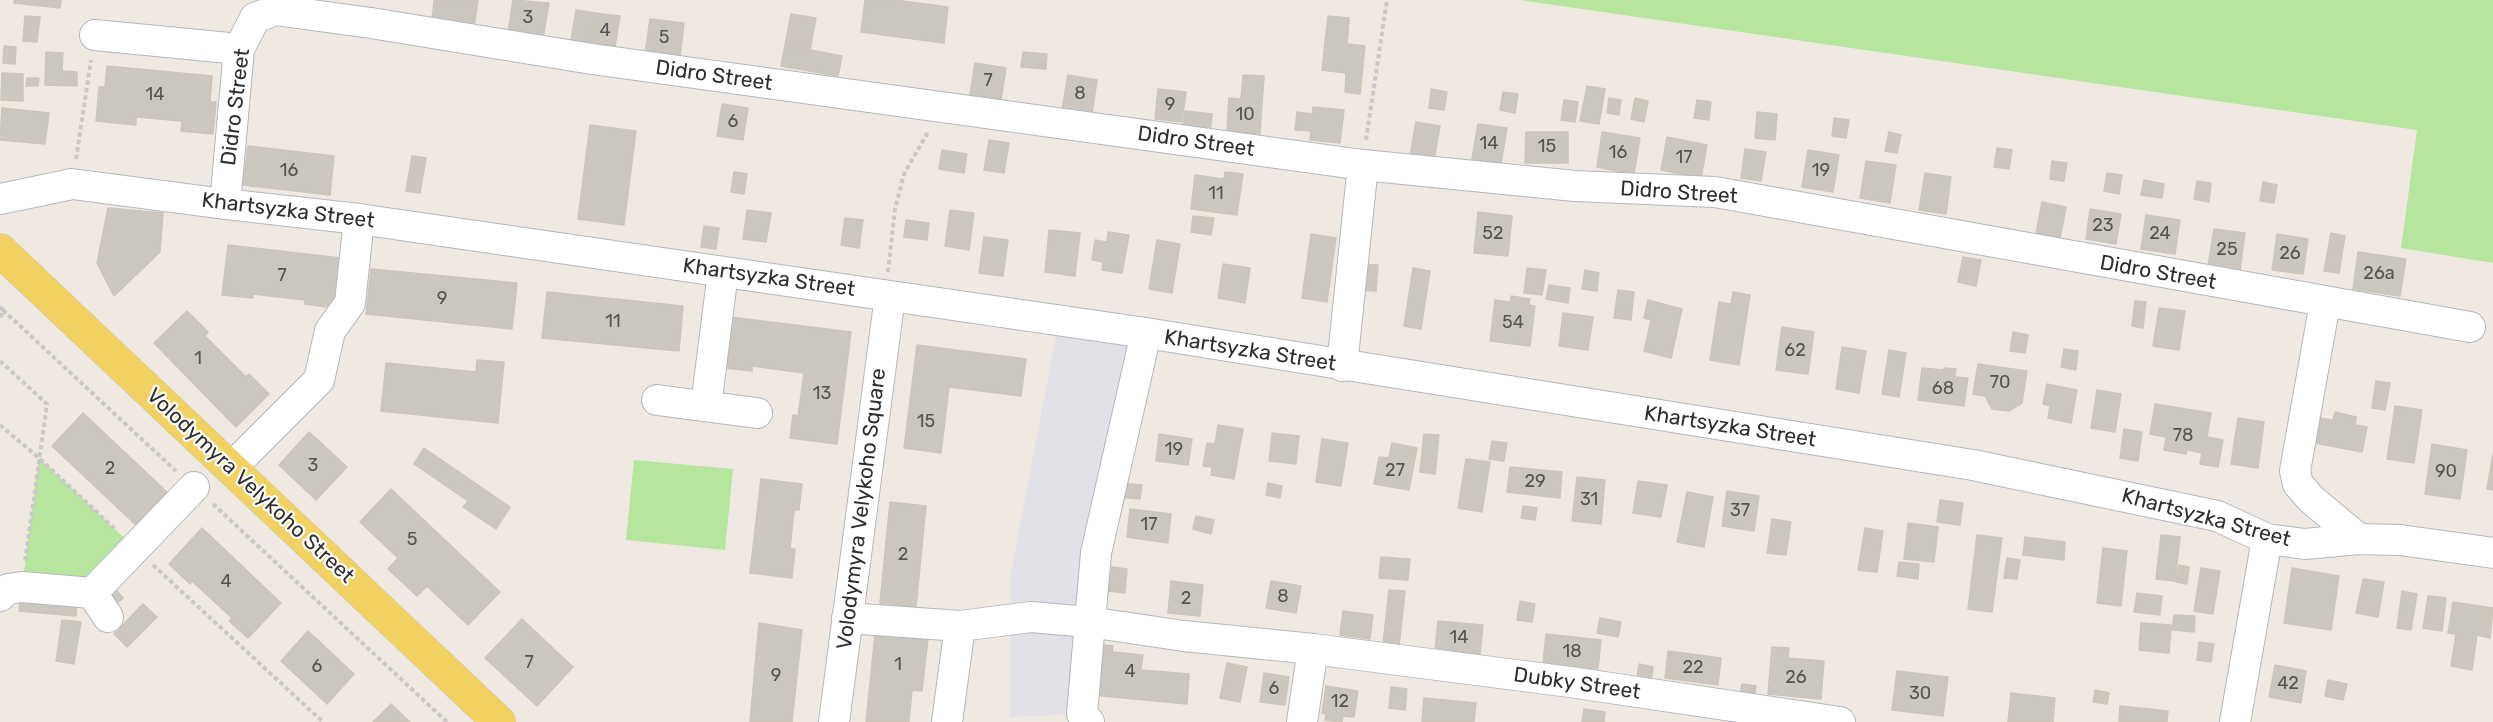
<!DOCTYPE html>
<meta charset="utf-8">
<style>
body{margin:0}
canvas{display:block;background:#efe9e1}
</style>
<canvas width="2493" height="722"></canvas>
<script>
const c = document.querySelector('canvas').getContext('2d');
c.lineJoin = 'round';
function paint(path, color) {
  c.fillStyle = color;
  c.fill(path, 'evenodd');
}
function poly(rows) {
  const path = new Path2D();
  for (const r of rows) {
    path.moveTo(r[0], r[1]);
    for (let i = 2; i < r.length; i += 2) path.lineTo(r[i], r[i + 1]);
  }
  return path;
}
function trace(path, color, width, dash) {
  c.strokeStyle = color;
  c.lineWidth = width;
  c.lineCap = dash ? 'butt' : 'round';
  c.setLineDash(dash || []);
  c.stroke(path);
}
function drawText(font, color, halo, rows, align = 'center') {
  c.font = font + ' Rubik,sans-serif';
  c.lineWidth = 4.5;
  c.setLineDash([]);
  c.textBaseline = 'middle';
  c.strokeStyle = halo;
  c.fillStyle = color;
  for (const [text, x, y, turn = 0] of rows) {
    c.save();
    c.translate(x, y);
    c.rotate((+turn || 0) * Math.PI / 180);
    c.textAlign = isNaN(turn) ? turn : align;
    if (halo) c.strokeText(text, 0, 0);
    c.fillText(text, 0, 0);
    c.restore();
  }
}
paint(poly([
 [1059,320,1146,333,1082,714,1010,717,1011,572]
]), '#e3e1e8');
paint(poly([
 [1520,0,2493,0,2493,263,2401,248,2417,130],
 [39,458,136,549,92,593,22,587],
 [634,460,733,469,725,550,626,540]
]), '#b6e59e');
const building = poly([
 [15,0,61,0,60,8,14,3,15,0],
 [434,0,478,0,474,27,432,22,434,0],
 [513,0,549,3,543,38,508,33,513,0],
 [865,0,895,0,948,7,944,43,861,32,865,0],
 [576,10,595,13,590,43,571,40,576,10],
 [595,13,620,16,615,47,590,43,595,13],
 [791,14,816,18,810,50,785,45,791,14],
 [25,16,40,17,37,42,23,41,25,16],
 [1328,16,1349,18,1347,44,1365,46,1360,94,1345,92,1346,73,1322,70,1328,16],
 [650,19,684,23,680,57,645,53,650,19],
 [785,45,842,56,838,76,781,66,785,45],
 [4,46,16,47,15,64,3,63,4,46],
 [46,52,63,53,62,71,77,72,77,86,45,85,46,52],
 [1023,52,1047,54,1046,69,1021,67,1023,52],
 [975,63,1006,68,1001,100,970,95,975,63],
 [107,66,212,76,210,102,216,102,213,134,181,131,182,121,136,117,136,125,96,121,99,87,105,87,107,66],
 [2,73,23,74,23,101,1,100,2,73],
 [1068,75,1097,80,1092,114,1062,109,1068,75],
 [1243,75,1264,76,1260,134,1227,131,1229,98,1241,99,1243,75],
 [27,78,39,78,38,86,26,86,27,78],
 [1587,86,1605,89,1599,124,1580,121,1587,86],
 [1158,89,1186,92,1182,122,1155,119,1158,89],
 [1431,89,1447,92,1444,110,1429,108,1431,89],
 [1503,92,1518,94,1515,113,1500,110,1503,92],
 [1609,98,1621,100,1619,115,1607,113,1609,98],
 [1635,98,1648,101,1644,122,1631,119,1635,98],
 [1564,100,1578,102,1575,122,1561,120,1564,100],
 [1697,100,1711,102,1709,120,1694,118,1697,100],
 [722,104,748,108,743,140,717,136,722,104],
 [1313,107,1344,110,1340,143,1310,140,1311,131,1295,130,1297,112,1312,114,1313,107],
 [2,108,49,113,45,144,0,140,2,108],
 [1185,111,1212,114,1209,143,1182,139,1185,111],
 [1757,112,1777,114,1775,140,1755,138,1757,112],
 [1834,118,1849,120,1846,138,1832,136,1834,118],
 [1416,122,1440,126,1434,160,1410,157,1416,122],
 [1478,124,1507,128,1501,164,1472,159,1478,124],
 [590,125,636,131,624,225,578,219,590,125],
 [1526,132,1568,132,1568,163,1525,163,1526,132],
 [1602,132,1640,138,1634,174,1597,167,1602,132],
 [1889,132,1901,135,1897,153,1885,151,1889,132],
 [1667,137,1707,145,1701,178,1661,170,1667,137],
 [989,140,1009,143,1004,173,984,170,989,140],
 [248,146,334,156,330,195,243,185,248,146],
 [1997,148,2012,150,2009,169,1994,167,1997,148],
 [1745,149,1766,152,1761,181,1741,178,1745,149],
 [942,150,967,154,964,173,939,169,942,150],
 [1808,150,1839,155,1833,192,1802,187,1808,150],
 [412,156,426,158,420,193,406,191,412,156],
 [1866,161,1896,165,1890,203,1860,198,1866,161],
 [2052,161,2067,163,2064,181,2050,179,2052,161],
 [734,172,747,174,744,194,731,192,734,172],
 [1225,172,1243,174,1237,215,1191,209,1195,175,1224,179,1225,172],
 [1925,173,1951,177,1946,214,1919,210,1925,173],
 [2107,173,2122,175,2119,194,2104,191,2107,173],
 [2144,180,2164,184,2162,198,2141,195,2144,180],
 [2197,181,2211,183,2209,202,2194,199,2197,181],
 [2263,182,2277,185,2274,203,2260,201,2263,182],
 [2042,202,2066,207,2060,238,2036,234,2042,202],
 [108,208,163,213,160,252,114,296,97,263,108,208],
 [2090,209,2121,214,2116,244,2086,239,2090,209],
 [747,210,771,213,766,242,743,239,747,210],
 [950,210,974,213,969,250,945,246,950,210],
 [1478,212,1512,216,1508,256,1474,253,1478,212],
 [2146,215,2180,220,2175,254,2141,249,2146,215],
 [1193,216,1214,218,1211,235,1191,232,1193,216],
 [845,218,863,220,859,248,841,245,845,218],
 [906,220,929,223,927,240,904,237,906,220],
 [704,226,719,228,716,249,701,247,704,226],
 [2214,229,2245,233,2240,270,2208,266,2214,229],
 [1049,230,1080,233,1075,276,1045,272,1049,230],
 [1108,232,1129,235,1122,273,1102,270,1103,262,1092,260,1095,240,1107,242,1108,232],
 [2331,233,2345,236,2339,273,2324,271,2331,233],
 [1311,234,1336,238,1327,302,1302,298,1311,234],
 [2277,234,2308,239,2303,274,2272,270,2277,234],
 [984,237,1008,240,1003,276,979,273,984,237],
 [1157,240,1180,244,1172,293,1149,289,1157,240],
 [228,245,341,258,335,308,305,304,305,300,253,294,253,298,222,295,228,245],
 [2358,252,2406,259,2400,296,2353,289,2358,252],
 [1963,257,1981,260,1976,286,1958,282,1963,257],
 [1223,264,1250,268,1245,303,1218,298,1223,264],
 [1361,264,1378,265,1376,291,1359,290,1361,264],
 [1413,268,1430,271,1421,329,1404,326,1413,268],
 [1527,268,1546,270,1542,295,1524,293,1527,268],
 [371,269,517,283,512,329,366,314,371,269],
 [1585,270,1599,273,1597,291,1582,289,1585,270],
 [1549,285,1570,288,1568,303,1546,299,1549,285],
 [1618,290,1634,292,1631,320,1614,318,1618,290],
 [547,292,683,306,679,351,542,338,547,292],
 [1733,292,1750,295,1739,365,1710,360,1719,302,1731,304,1733,292],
 [1511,296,1530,299,1529,305,1535,306,1530,346,1490,341,1495,300,1510,302,1511,296],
 [1648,300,1682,309,1671,358,1644,351,1651,320,1644,318,1648,300],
 [2135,301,2146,302,2143,328,2132,326,2135,301],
 [2159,308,2185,311,2179,350,2153,346,2159,308],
 [187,311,208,332,205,336,246,377,249,374,269,394,236,427,154,343,187,311],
 [1563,313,1593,317,1588,350,1559,346,1563,313],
 [730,317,851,332,837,444,790,438,793,415,798,416,804,373,752,366,752,371,724,368,730,317],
 [1782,327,1814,332,1808,374,1776,370,1782,327],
 [2013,332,2028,335,2025,353,2010,351,2013,332],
 [917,345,1026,359,1021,396,949,387,941,453,904,448,917,345],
 [1842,347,1866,351,1859,393,1836,389,1842,347],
 [2064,349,2078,351,2076,370,2061,367,2064,349],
 [1889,350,1906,353,1899,397,1882,394,1889,350],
 [477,360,504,362,498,423,381,411,386,363,476,372,477,360],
 [1978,364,2027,371,2022,403,2009,411,1992,409,1985,396,1973,394,1978,364],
 [1922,368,1944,370,1944,368,1956,369,1955,377,1968,378,1964,406,1918,400,1922,368],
 [2376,381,2390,383,2385,410,2372,408,2376,381],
 [2047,384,2077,390,2071,423,2048,418,2050,406,2043,404,2047,384],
 [2097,390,2121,394,2115,432,2091,428,2097,390],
 [2155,404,2211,413,2207,437,2223,440,2218,467,2200,464,2202,453,2187,450,2186,454,2164,450,2166,437,2150,434,2155,404],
 [2395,406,2422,410,2414,463,2387,459,2395,406],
 [2335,412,2356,417,2355,425,2367,427,2362,452,2315,443,2320,418,2333,420,2335,412],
 [83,413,167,492,136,525,52,446,83,413],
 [2238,418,2264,422,2258,468,2231,464,2238,418],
 [1218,425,1243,429,1234,479,1211,475,1212,467,1203,466,1207,443,1215,444,1218,425],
 [2124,429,2142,432,2138,461,2120,458,2124,429],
 [309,432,347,467,316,500,279,465,309,432],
 [1272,433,1299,436,1296,464,1269,461,1272,433],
 [1159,434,1192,439,1188,465,1156,461,1159,434],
 [1424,434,1439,435,1435,474,1420,472,1424,434],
 [1322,439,1348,443,1341,486,1316,482,1322,439],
 [1492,441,1507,443,1504,461,1489,459,1492,441],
 [1392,443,1417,448,1409,490,1374,484,1379,457,1389,458,1392,443],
 [2432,444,2467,450,2460,499,2425,494,2432,444],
 [424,448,510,507,496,529,463,507,468,501,414,464,424,448],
 [2493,454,2493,490,2487,489,2493,454],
 [1466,459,1490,462,1482,512,1458,508,1466,459],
 [1510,467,1562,472,1560,498,1507,492,1510,467],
 [1577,477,1605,480,1601,524,1572,521,1577,477],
 [761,479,802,484,799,510,794,510,790,549,795,549,792,578,750,573,761,479],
 [1638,481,1667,485,1661,517,1633,513,1638,481],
 [1120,483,1142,485,1140,499,1119,497,1120,483],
 [1268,483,1282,486,1280,498,1266,495,1268,483],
 [391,489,500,592,468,625,427,586,417,596,388,569,398,558,360,522,391,489],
 [1727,491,1759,496,1754,531,1722,526,1727,491],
 [1687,492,1713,497,1704,547,1677,542,1687,492],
 [1940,500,1963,503,1960,525,1937,522,1940,500],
 [890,502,926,506,916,607,880,603,890,502],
 [1523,506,1537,508,1535,520,1521,518,1523,506],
 [1130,509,1171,514,1168,543,1127,537,1130,509],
 [1196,516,1214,520,1211,534,1193,529,1196,516],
 [1772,519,1791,522,1786,555,1767,553,1772,519],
 [1908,523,1938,527,1934,562,1904,559,1908,523],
 [202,528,281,603,248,638,229,621,232,618,192,581,190,584,169,564,202,528],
 [1865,528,1883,531,1877,572,1858,570,1865,528],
 [1977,535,2002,538,1992,612,1968,609,1977,535],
 [2161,535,2180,537,2175,581,2156,579,2161,535],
 [2025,537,2065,542,2064,560,2023,555,2025,537],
 [2103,548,2127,551,2121,606,2097,603,2103,548],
 [1381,557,1410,559,1408,580,1379,578,1381,557],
 [2007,558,2020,560,2017,579,2004,578,2007,558],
 [1899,562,1919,564,1918,579,1897,576,1899,562],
 [2179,565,2189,567,2187,584,2176,582,2179,565],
 [1112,567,1127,569,1125,593,1109,591,1112,567],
 [2201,568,2220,571,2213,614,2194,611,2201,568],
 [2292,568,2339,576,2331,630,2284,623,2292,568],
 [2363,579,2384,582,2378,617,2356,613,2363,579],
 [1171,581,1203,585,1200,616,1168,613,1171,581],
 [1271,581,1301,586,1296,613,1266,608,1271,581],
 [111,584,123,598,113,607,101,592,111,584],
 [1389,590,1405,591,1399,646,1383,644,1389,590],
 [21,591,77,596,76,616,19,611,21,591],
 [2402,591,2417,594,2411,630,2397,628,2402,591],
 [2137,593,2162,596,2160,615,2134,612,2137,593],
 [2428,596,2446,598,2442,631,2423,628,2428,596],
 [1520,601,1535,604,1532,622,1517,620,1520,601],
 [2453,602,2493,608,2490,638,2477,635,2472,670,2451,666,2456,634,2448,633,2453,602],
 [143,604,157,617,127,647,114,634,143,604],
 [1343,611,1373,615,1370,639,1340,635,1343,611],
 [2174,615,2195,616,2194,632,2172,630,2174,615],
 [1600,618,1621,622,1618,637,1597,633,1600,618],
 [522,619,573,667,537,706,485,658,522,619],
 [62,620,81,622,74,664,56,661,62,620],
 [1438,621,1483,625,1480,654,1435,650,1438,621],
 [759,623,802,630,792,722,750,722,759,623],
 [2141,623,2171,625,2169,653,2139,650,2141,623],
 [308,631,354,674,327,704,281,661,308,631],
 [875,634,928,639,922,691,912,690,909,722,866,722,875,634],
 [1546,634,1601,640,1598,669,1543,663,1546,634],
 [2199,642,2214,644,2211,662,2197,660,2199,642],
 [1097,644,1113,646,1112,652,1143,655,1141,670,1189,674,1187,704,1092,695,1097,644],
 [1772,647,1789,648,1788,658,1824,661,1821,699,1768,694,1772,647],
 [1668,651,1721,658,1718,685,1665,678,1668,651],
 [1227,663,1247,667,1240,702,1220,698,1227,663],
 [1639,664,1653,667,1651,685,1636,683,1639,664],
 [2275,665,2306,671,2301,703,2269,697,2275,665],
 [1897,671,1948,677,1943,716,1892,710,1897,671],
 [1264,673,1289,677,1285,705,1260,702,1264,673],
 [2328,680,2347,684,2343,700,2325,696,2328,680],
 [1742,684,1756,686,1754,698,1740,696,1742,684],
 [1326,686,1358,691,1354,717,1343,716,1342,722,1325,720,1326,714,1322,713,1326,686],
 [1391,687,1407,689,1405,710,1389,708,1391,687],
 [2095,690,2109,693,2107,704,2093,702,2095,690],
 [2011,693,2055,698,2053,722,2008,722,2011,693],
 [1424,698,1476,703,1474,722,1422,722,1424,698],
 [391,704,410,722,373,722,391,704],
 [2120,706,2168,711,2167,722,2119,722,2120,706],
 [1584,709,1605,712,1604,722,1582,722,1584,709]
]);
paint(building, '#cbc7bf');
trace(building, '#cbc5ba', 1.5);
const minor = poly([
 [95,35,239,49],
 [0,199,72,184,225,204,359,219,1146,333,1973,465,2217,516,2267,539,2305,544,2359,539,2400,540,2493,553],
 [225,204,239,49,255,18,275,10,371,23,592,59,1363,165,1575,186,1715,192,2470,327],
 [2325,303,2295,471,2298,484,2311,499,2359,539],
 [1342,366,1363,165],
 [657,400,757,413],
 [706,406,723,272],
 [231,468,319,380,330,331,350,303,359,219],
 [92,593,194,487],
 [0,596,8,589,22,587,92,593,108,617],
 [847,618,960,626,1031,617,1089,622,1184,636,1313,649,1570,682,1840,722],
 [834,722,890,296],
 [947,722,960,626],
 [1089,722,1082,714,1096,553,1146,333],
 [1302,722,1313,649],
 [2235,722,2267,539]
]);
const major = poly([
 [0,250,499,722]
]);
trace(minor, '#b4b7c1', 32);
trace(major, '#c9c9c9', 34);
trace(poly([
 [1366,140,1387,0],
 [76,159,91,60],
 [888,272,895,209,904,174,928,132],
 [0,307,3,310,0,319],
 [3,310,176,471],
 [0,361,47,404,25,562],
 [0,425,39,458,117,531],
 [213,504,447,722],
 [153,565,323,722]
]), '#c9c9c9', 4, [4.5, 3]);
trace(minor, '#fff', 30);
trace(major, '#f2d163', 33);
drawText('18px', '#555452', null, [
 ["3",528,18],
 ["4",605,31],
 ["5",664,38],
 ["7",988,81],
 ["8",1080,94],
 ["14",155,95],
 ["9",1170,105],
 ["10",1245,115],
 ["6",733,122],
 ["14",1489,144],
 ["15",1547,147],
 ["16",1618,153],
 ["17",1684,158],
 ["16",289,171],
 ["19",1821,171],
 ["11",1216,194],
 ["23",2103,226],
 ["52",1493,234],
 ["24",2160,234],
 ["25",2227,250],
 ["26",2290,254],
 ["26а",2379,274],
 ["7",282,276],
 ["9",442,299],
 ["11",613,322],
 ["54",1513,323],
 ["62",1795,351],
 ["1",198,359],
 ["70",2000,383],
 ["68",1943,389],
 ["13",822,394],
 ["15",926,422],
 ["78",2183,436],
 ["19",1174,450],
 ["3",313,466],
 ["2",110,469],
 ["27",1395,471],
 ["90",2446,472],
 ["29",1535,482],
 ["31",1589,500],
 ["37",1740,511],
 ["17",1149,525],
 ["5",412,540],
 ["2",903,555],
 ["4",226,582],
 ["8",1283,597],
 ["2",1186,599],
 ["14",1459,638],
 ["18",1572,652],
 ["7",529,663],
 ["1",898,665],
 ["6",317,667],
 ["22",1693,668],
 ["4",1130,672],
 ["9",776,676],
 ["26",1796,678],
 ["42",2288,684],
 ["6",1274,689],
 ["30",1920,694],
 ["12",1340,702]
]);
drawText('21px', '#2e2e2e', '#fff', [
 ["Didro Street",714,76,8],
 ["Didro Street",236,107,-83],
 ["Didro Street",1196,142,8],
 ["Didro Street",1679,193,4],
 ["Khartsyzka Street",288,211,7],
 ["Didro Street",2158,273,10],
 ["Khartsyzka Street",769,278,8],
 ["Khartsyzka Street",1250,351,9],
 ["Khartsyzka Street",1730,427,9],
 ["Volodymyra Velykoho Street",250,486,43],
 ["Volodymyra Velykoho Square",862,509,-83],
 ["Khartsyzka Street",2206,518,15],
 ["Dubky Street",1577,684,8]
]);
</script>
